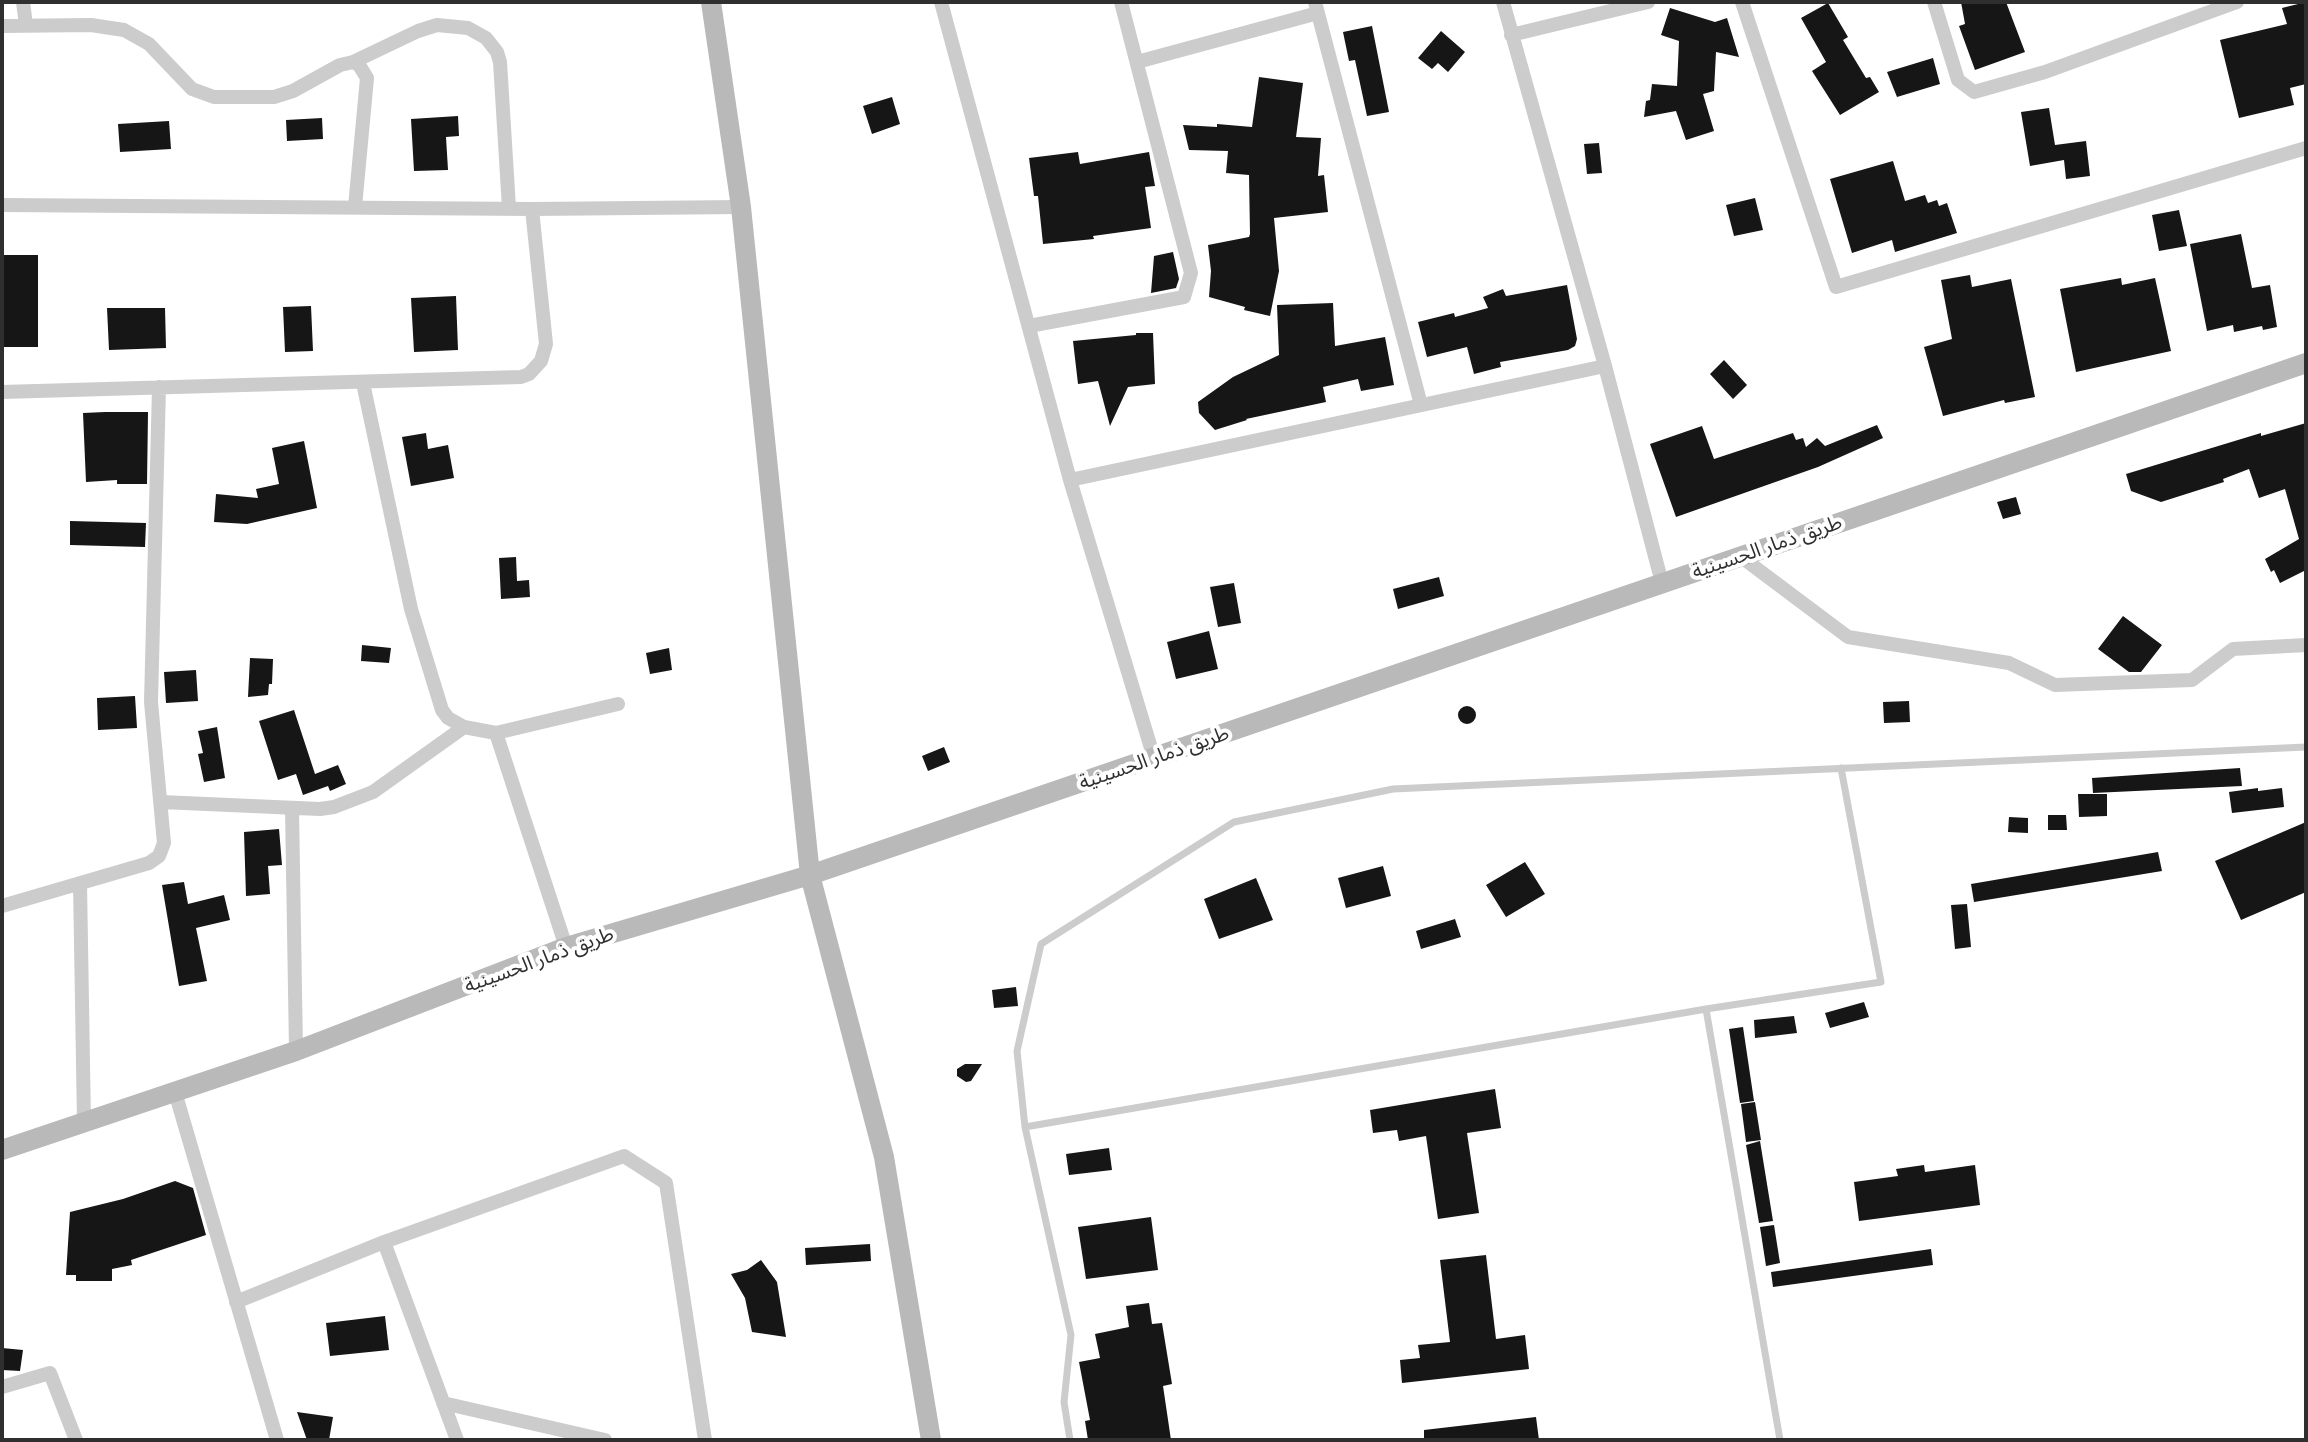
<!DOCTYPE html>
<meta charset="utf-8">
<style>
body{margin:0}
#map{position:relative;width:2308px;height:1442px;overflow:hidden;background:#fff;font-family:"Public Sans",sans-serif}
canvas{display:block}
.frame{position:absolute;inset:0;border:4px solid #2f2f2f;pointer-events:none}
</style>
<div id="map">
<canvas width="2308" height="1442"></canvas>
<div class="frame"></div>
</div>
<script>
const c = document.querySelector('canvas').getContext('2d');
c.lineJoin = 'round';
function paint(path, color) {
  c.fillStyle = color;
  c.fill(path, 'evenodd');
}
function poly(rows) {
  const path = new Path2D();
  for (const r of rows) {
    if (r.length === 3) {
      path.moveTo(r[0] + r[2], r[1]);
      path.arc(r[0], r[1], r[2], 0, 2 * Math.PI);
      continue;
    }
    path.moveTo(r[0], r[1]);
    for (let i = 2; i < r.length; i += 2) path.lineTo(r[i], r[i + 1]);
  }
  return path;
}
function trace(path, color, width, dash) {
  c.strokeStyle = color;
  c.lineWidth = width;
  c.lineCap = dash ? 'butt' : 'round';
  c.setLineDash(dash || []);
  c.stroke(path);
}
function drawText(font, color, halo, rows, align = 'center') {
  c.font = font + ' "Public Sans","Noto Sans Arabic",sans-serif';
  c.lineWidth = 8;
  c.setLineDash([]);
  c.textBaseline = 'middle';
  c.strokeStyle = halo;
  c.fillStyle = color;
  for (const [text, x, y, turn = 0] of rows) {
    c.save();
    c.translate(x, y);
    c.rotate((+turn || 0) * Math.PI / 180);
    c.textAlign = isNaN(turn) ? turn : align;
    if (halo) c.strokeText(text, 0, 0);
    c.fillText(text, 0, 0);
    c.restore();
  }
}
paint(poly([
 [1961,2,2006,2,2025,52,1975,70,1959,26,1965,24],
 [2306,2,2306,84,2290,88,2294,105,2239,118,2220,40,2287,24,2282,8],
 [1828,3,1848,37,1843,40,1866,78,1870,77,1879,92,1840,115,1812,71,1826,62,1801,18],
 [1670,8,1715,22,1727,18,1739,57,1716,52,1714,91,1703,94,1714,131,1686,140,1676,111,1644,117,1646,101,1650,100,1652,84,1677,86,1679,41,1661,35],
 [1372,26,1389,112,1367,116,1355,60,1349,61,1343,32],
 [1441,31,1465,52,1448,72,1438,63,1432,69,1418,58],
 [1933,58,1940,84,1897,97,1887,72],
 [1259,77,1303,83,1296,137,1321,138,1318,176,1324,175,1328,212,1274,218,1279,271,1270,316,1244,310,1245,307,1209,297,1211,271,1208,245,1249,237,1250,234,1249,175,1226,173,1228,151,1189,150,1183,125,1217,127,1217,124,1252,127],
 [892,97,900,124,872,134,863,106],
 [2049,108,2055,145,2086,141,2090,176,2066,179,2064,160,2030,166,2021,112],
 [458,116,459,136,446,137,448,170,414,171,411,119],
 [322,118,323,139,287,141,286,120],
 [169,121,171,149,120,152,118,124],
 [1599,143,1602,173,1587,174,1584,144],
 [1078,152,1080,164,1149,152,1155,186,1145,187,1151,228,1093,236,1094,239,1043,244,1038,196,1034,196,1029,158],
 [1893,161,1905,201,1925,195,1928,203,1937,200,1939,206,1947,203,1957,233,1895,252,1892,240,1852,253,1830,179],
 [1755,198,1763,230,1734,236,1726,205],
 [2179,210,2187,246,2159,251,2152,215],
 [2241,234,2252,288,2270,285,2277,327,2263,330,2262,326,2234,332,2233,325,2207,331,2190,244],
 [1173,252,1179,279,1176,288,1151,293,1154,256],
 [3,255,38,255,38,347,4,347],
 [1970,275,1972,287,2011,279,2035,397,2005,403,2004,400,1943,416,1924,347,1952,339,1941,280],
 [2121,278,2122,285,2155,278,2171,351,2076,372,2060,289],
 [1567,285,1577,339,1575,346,1568,350,1500,362,1501,367,1474,374,1467,347,1427,357,1418,322,1454,313,1455,317,1488,308,1483,297,1503,289,1506,296],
 [456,296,458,350,414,352,411,298],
 [1333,303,1335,346,1385,337,1394,385,1361,391,1358,379,1323,387,1326,402,1246,419,1247,420,1215,430,1199,413,1198,402,1233,377,1279,355,1277,305],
 [311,306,313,351,285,352,283,307],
 [107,308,165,308,166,348,109,350],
 [1136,333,1153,333,1155,384,1128,387,1110,426,1098,381,1078,384,1073,341,1136,335],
 [1724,360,1747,385,1733,399,1710,374],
 [105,412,148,412,147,484,117,484,117,480,86,482,83,413],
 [2306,423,2306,570,2280,583,2274,570,2271,572,2265,559,2299,539,2285,489,2259,498,2249,469,2223,479,2224,482,2161,502,2131,491,2126,474,2261,433,2261,436],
 [1877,425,1883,438,1818,467,1676,517,1650,444,1702,426,1714,459,1793,433,1796,440,1803,438,1806,447,1817,438,1825,446],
 [426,433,428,449,448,445,454,478,411,486,402,437],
 [304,441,317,508,247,524,214,522,216,494,258,498,256,489,279,484,272,448],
 [2016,497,2021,514,2003,519,1997,502],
 [70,521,146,523,145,547,70,545],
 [516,557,517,581,529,580,530,597,501,599,499,558],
 [1439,577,1444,596,1398,609,1393,589],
 [1234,583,1241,623,1218,627,1210,587],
 [2123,616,2162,645,2141,672,2129,672,2098,649],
 [1209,631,1218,669,1176,679,1167,642],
 [362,645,391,648,389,663,361,661],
 [669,648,672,670,650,674,646,653],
 [250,658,273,659,272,684,269,684,268,695,248,697],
 [196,670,198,701,166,703,164,672],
 [135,696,137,728,98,730,97,698],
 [1909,701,1910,722,1884,723,1883,702],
 [1467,715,9],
 [294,710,315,774,338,765,346,784,330,791,328,786,303,795,296,774,278,780,259,721],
 [217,727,225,778,204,782,198,754,203,753,198,731],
 [944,747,950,762,928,771,922,756],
 [2240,768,2242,786,2093,793,2092,778],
 [2258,788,2258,791,2282,788,2284,807,2232,813,2229,792],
 [2078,794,2107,794,2107,816,2079,817],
 [2048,815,2066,815,2067,830,2048,830],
 [2009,817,2028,818,2028,833,2008,832],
 [2306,822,2306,892,2241,920,2215,861],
 [279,829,282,865,268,866,270,894,246,896,244,832],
 [2158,852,2162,871,1974,902,1971,884],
 [1525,862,1545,894,1506,917,1486,885],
 [1383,866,1391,896,1346,908,1338,878],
 [1256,878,1273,920,1219,939,1204,899],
 [184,882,188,904,224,895,230,920,196,928,207,981,179,986,162,885],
 [1967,904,1971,947,1955,949,1951,905],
 [1455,919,1461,937,1421,949,1416,931],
 [1016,987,1018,1006,994,1008,992,990],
 [1864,1002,1869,1017,1830,1028,1825,1013],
 [1794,1016,1797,1033,1755,1038,1754,1020],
 [1743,1027,1754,1101,1740,1103,1729,1029],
 [965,1064,982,1064,971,1081,966,1082,957,1076,957,1069],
 [1495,1089,1501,1128,1467,1133,1479,1213,1438,1219,1426,1136,1399,1141,1397,1130,1373,1133,1370,1110],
 [1755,1102,1761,1140,1746,1142,1741,1104],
 [1760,1141,1773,1221,1759,1223,1746,1145],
 [1109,1148,1112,1170,1069,1175,1066,1154],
 [1924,1165,1925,1172,1975,1165,1980,1205,1859,1221,1854,1182,1898,1176,1896,1169],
 [175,1181,193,1188,206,1235,131,1260,132,1265,112,1269,112,1281,76,1281,76,1275,66,1275,70,1212,123,1199],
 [1151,1217,1158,1270,1086,1279,1078,1227],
 [1774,1225,1780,1263,1766,1266,1760,1227],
 [870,1244,871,1261,806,1265,805,1248],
 [1931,1249,1933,1265,1773,1287,1771,1272],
 [1486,1255,1496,1339,1525,1335,1529,1369,1402,1383,1400,1360,1420,1358,1418,1345,1450,1342,1440,1260],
 [761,1260,777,1282,786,1337,752,1332,745,1298,731,1274,747,1270],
 [1149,1303,1152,1324,1162,1323,1172,1384,1163,1386,1171,1440,1088,1440,1085,1421,1090,1420,1079,1362,1100,1358,1095,1334,1129,1327,1126,1306],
 [385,1316,389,1350,330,1356,326,1323],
 [2,1348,23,1350,20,1371,2,1370],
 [297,1412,333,1417,329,1440,307,1440],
 [1536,1417,1539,1440,1424,1440,1424,1430]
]), '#161616');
trace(poly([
 [1706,1009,1780,1440],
 [1025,1127,1706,1009,1881,982,1841,768],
 [1070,1440,1064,1402,1071,1335,1025,1127,1017,1051,1041,944,1234,822,1393,789,2306,747]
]), '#ccc', 7);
trace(poly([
 [23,2,26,25],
 [941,2,1070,480],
 [1315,2,1421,405],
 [1503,2,1605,366,1662,583],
 [1742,2,1836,287,2306,148],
 [1934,2,1958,80,1974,92,2045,72,2237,2],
 [2,26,91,25,124,30,149,44,192,89,214,97,274,97,293,91,340,65,353,62,359,65,367,78,355,207],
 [1511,35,1648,2],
 [353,62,418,31,437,25,468,28,486,38,497,52,500,62,509,208],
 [1137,62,1318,13],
 [2,205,532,209,741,207],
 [1029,326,1184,297,1191,273,1121,2],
 [363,383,411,609,442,710,448,718,464,727,496,733,618,704],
 [2,392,521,377,529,374,541,361,546,344,532,209],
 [1740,556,1848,637,2009,663,2055,685,2192,680,2233,649,2306,645],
 [496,733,566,947],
 [1154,758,1070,480,1605,366],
 [161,802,320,809,334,807,373,792,464,727],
 [292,808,296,1051],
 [80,883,84,1123],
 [2,906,149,863,159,856,164,843,151,702,159,387],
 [175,1092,277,1440],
 [384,1242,624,1156,666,1183,705,1440],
 [236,1302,384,1242,457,1440],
 [2,1387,50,1373,76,1440],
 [443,1403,605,1440]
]), '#ccc', 14);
trace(poly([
 [711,2,741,207,810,875,884,1157,931,1440],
 [2,1150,296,1051,566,947,810,875,2306,363]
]), '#b9b9b9', 20);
drawText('20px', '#2f2f2f', '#fff', [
 ["طريق ذمار الحسينية",1767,547,-19],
 ["طريق ذمار الحسينية",1154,758,-19],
 ["طريق ذمار الحسينية",539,960,-20]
]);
</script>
